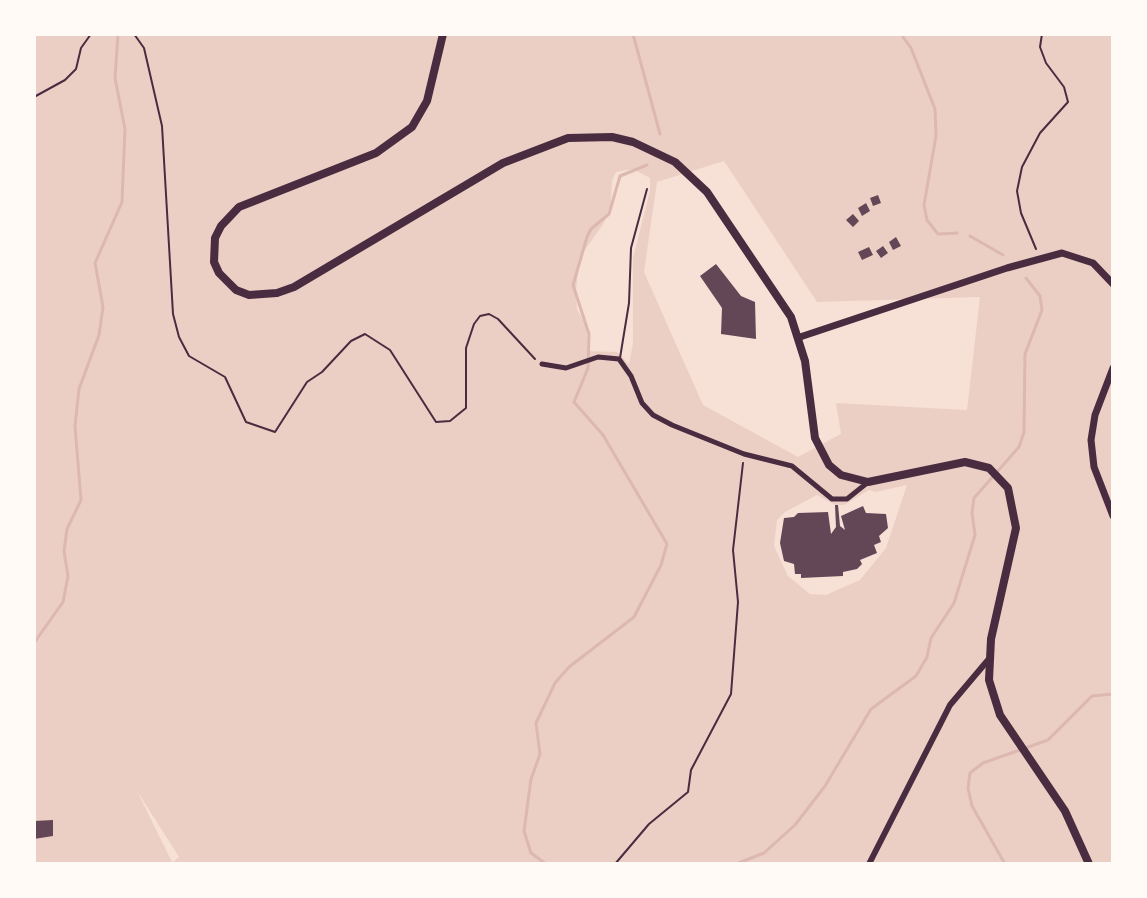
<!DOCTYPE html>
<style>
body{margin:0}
#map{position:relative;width:1147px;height:898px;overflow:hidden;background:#f7e1d7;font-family:"Public Sans",sans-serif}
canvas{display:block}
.frame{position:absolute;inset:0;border:36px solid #fffaf5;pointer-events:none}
</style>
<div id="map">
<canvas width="1147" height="898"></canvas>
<div class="frame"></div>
</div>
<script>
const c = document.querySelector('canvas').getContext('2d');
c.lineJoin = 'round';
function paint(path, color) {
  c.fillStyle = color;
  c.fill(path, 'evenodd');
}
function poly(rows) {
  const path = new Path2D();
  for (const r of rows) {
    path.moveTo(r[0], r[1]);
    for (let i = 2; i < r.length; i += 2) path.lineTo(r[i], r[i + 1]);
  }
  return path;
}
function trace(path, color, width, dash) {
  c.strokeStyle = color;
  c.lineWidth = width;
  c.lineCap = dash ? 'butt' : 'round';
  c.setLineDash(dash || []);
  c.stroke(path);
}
paint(poly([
 [34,34,1113,34,1113,864,34,864],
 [724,161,817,302,980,297,967,410,836,403,841,434,798,457,703,405,644,272,657,182],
 [633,169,650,178,650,191,633,258,633,343,629,364,617,352,588,351,587,328,577,309,576,292,579,258,604,223,611,203,612,181,616,172],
 [907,485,886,548,860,580,826,595,810,594,788,576,774,546,777,520,785,512,817,495,835,505,844,505,869,490,876,492],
 [137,791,179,857,173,862,172,862]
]), '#ebcfc5');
trace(poly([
 [633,34,660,134],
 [901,34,911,48,935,109,936,136,924,205,927,220,938,234,957,233],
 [970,236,1003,255],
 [34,643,63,602,68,576,64,551,67,529,81,500,75,426,79,389,99,335,103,307,95,263,122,202,125,129,115,78,118,34],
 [546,864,531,853,524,831,531,779,540,754,536,723,555,683,569,667,634,617,661,565,667,544,603,435,574,402,588,368,589,334,573,285,587,237,591,229,609,214,620,176,647,165],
 [736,864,764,853,795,825,825,786,871,709,916,676,927,657,931,638,954,603,975,535,972,513,974,498,1019,447,1024,432,1025,354,1042,310,1040,296,1026,278],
 [1005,864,972,806,968,788,970,773,983,763,1048,740,1092,696,1113,694]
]), '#dcb8b0', 3);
paint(poly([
 [878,195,881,203,873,206,870,198],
 [866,203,870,211,862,216,858,208],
 [853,214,859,221,853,227,846,220],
 [896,237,901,246,893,250,889,242],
 [883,246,888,253,881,258,876,251],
 [869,247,873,255,862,260,858,252],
 [716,264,741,296,755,302,756,339,721,334,722,308,700,276],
 [835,505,838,505,840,526,845,530,841,516,863,506,866,513,886,514,888,528,879,536,881,542,874,545,877,553,860,560,862,564,857,569,843,572,843,576,801,578,801,574,795,574,794,564,784,561,780,543,784,518,794,517,798,513,828,512,831,534,836,527],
 [53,820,53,836,34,839,34,821]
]), '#644757');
trace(poly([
 [134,34,144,48,162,126,173,314,179,337,189,356,225,377,246,422,275,432,307,382,322,372,351,341,365,334,390,350,436,422,450,421,466,408,466,348,474,324,480,316,489,314,498,319,535,359],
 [34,97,65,80,76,69,81,48,91,34],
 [1036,249,1021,213,1017,191,1022,167,1040,133,1068,102,1064,87,1046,63,1040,47,1042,34],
 [615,864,649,824,688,792,691,770,731,694,738,602,733,550,743,463]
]), '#4a2c40', 2);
trace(poly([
 [620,358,629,303,631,248,647,189]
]), '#4a2c40', 2);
trace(poly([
 [542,364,566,368,598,357,619,359,631,376,642,403,653,415,672,425,744,454,792,466,832,499,847,499,867,483]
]), '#4a2c40', 5);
trace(poly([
 [869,864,950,705,988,660]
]), '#4a2c40', 6);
trace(poly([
 [800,337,1007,268,1062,253,1093,263,1113,284],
 [1113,368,1095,415,1091,440,1094,467,1113,516]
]), '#4a2c40', 7);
trace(poly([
 [443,34,427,101,412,127,376,153,239,207,221,226,215,238,214,262,219,273,236,290,249,295,277,293,294,287,503,163,568,138,612,137,633,142,675,162,707,192,791,317,805,361,815,438,829,465,841,475,868,482,965,462,989,468,1008,488,1016,528,991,639,989,680,1000,715,1065,811,1089,864]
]), '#4a2c40', 8);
</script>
